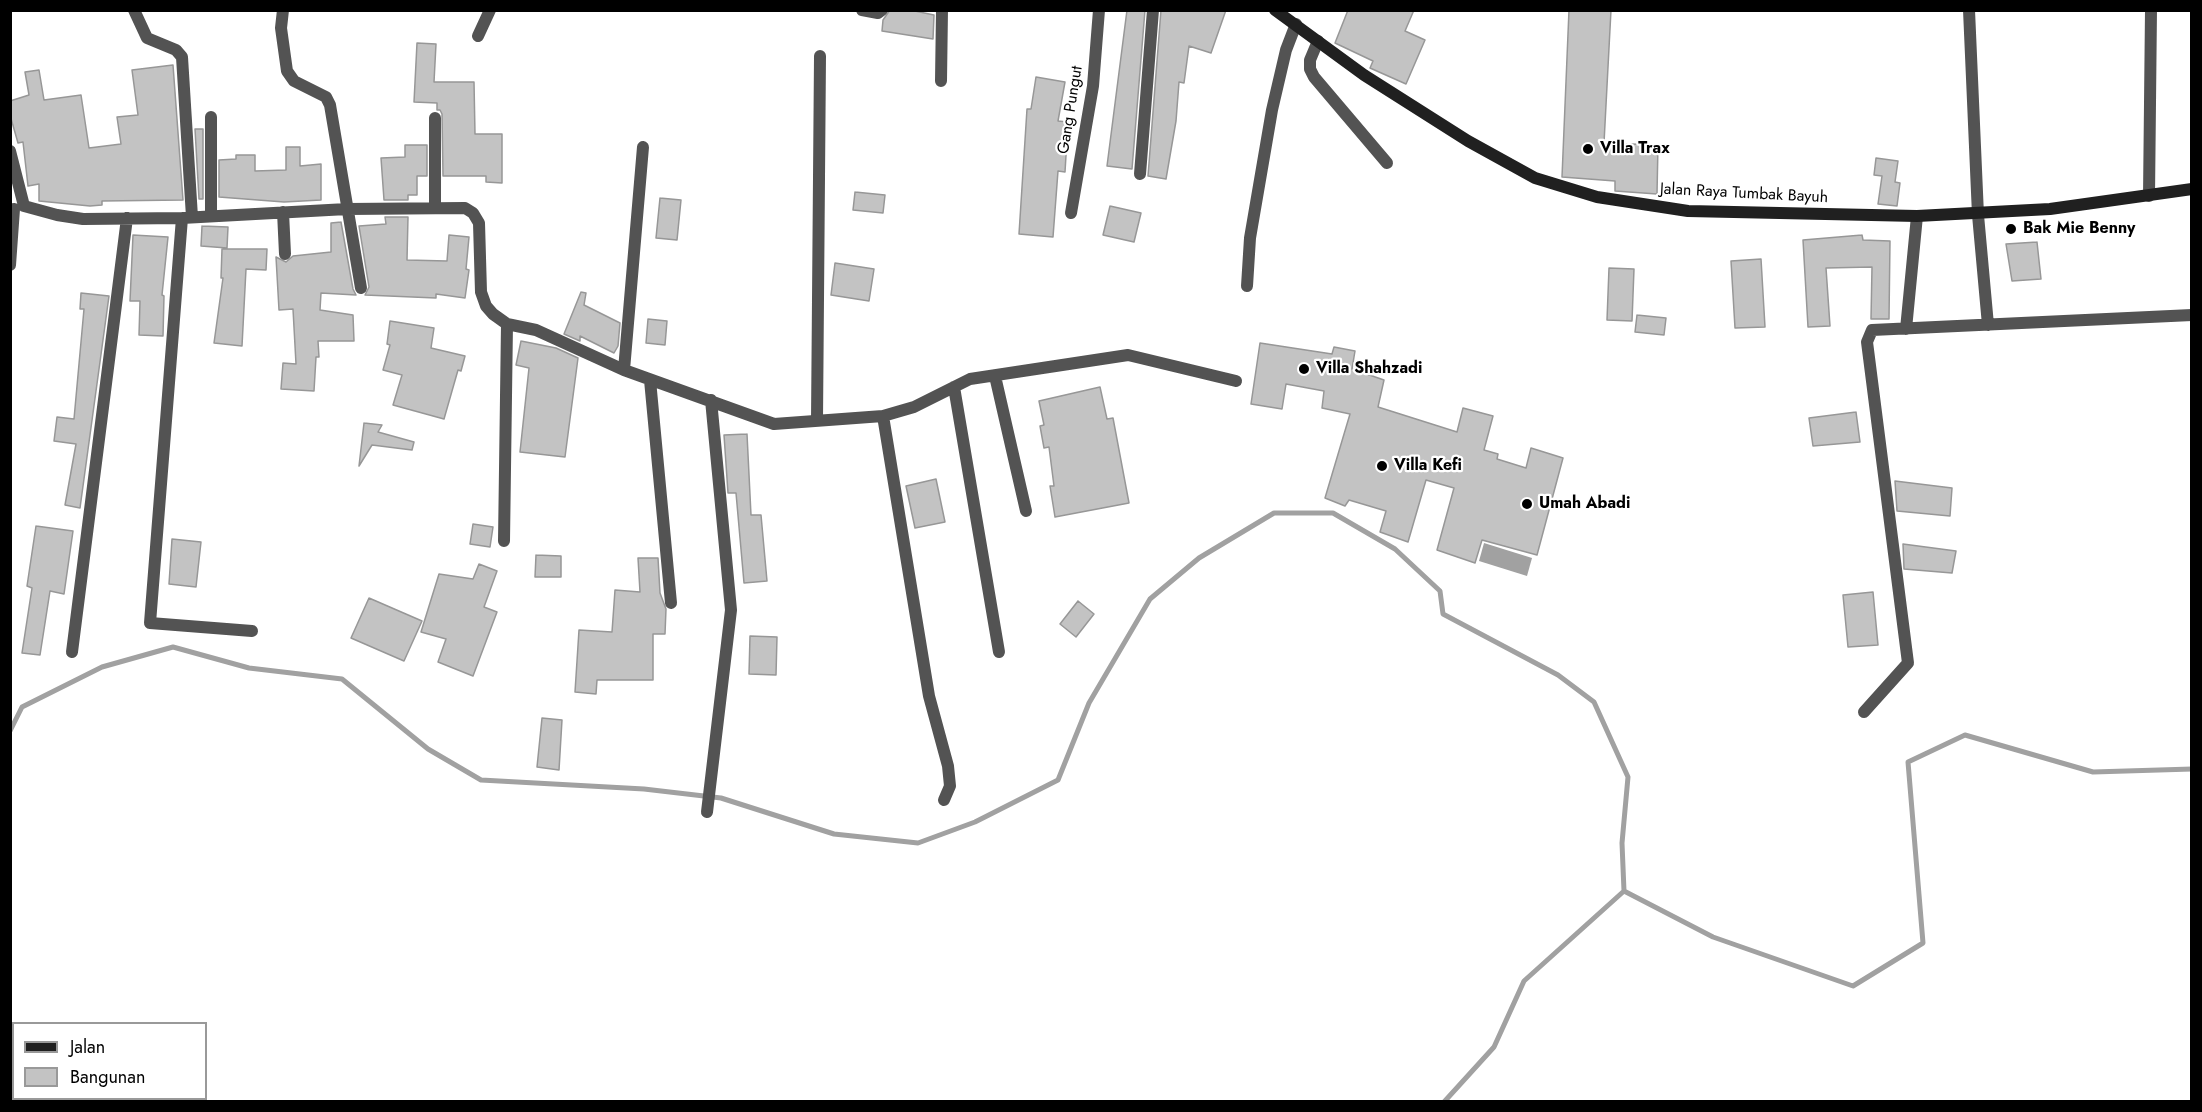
<!DOCTYPE html>
<style>
body{margin:0}
#map{position:relative;width:2202px;height:1112px;overflow:hidden;background:#fff;font-family:Jost,sans-serif}
canvas{display:block}
.frame{position:absolute;inset:0;border:12px solid #000;pointer-events:none}
.legend{position:absolute;left:12px;top:1022px;width:195px;height:78px;box-sizing:border-box;background:#fff;border:2px solid #999;margin:0;padding:8px 10px;list-style:none;font-size:18px;color:#000}
.legend li{display:flex;align-items:center;gap:12px;height:30px}
.legend b{width:30px;border:2px solid #999}
</style>
<div id="map">
<canvas width="2202" height="1112"></canvas>
<div class="frame"></div>
<ul class="legend">
<li><b style="height:8px;background:#202020"></b>Jalan</li>
<li><b style="height:16px;background:#c3c3c3"></b>Bangunan</li>
</ul>
</div>
<script>
const c = document.querySelector('canvas').getContext('2d');
c.lineJoin = 'round';
function paint(path, color) {
  c.fillStyle = color;
  c.fill(path, 'evenodd');
}
function poly(rows) {
  const path = new Path2D();
  for (const r of rows) {
    path.moveTo(r[0], r[1]);
    for (let i = 2; i < r.length; i += 2) path.lineTo(r[i], r[i + 1]);
  }
  return path;
}
function trace(path, color, width, dash) {
  c.strokeStyle = color;
  c.lineWidth = width;
  c.lineCap = dash ? 'butt' : 'round';
  c.setLineDash(dash || []);
  c.stroke(path);
}
function drawText(font, color, halo, rows, align = 'center') {
  c.font = font + ' Jost,sans-serif';
  c.lineWidth = 4.5;
  c.setLineDash([]);
  c.textBaseline = 'middle';
  c.strokeStyle = halo;
  c.fillStyle = color;
  for (const [text, x, y, turn = 0] of rows) {
    c.save();
    c.translate(x, y);
    c.rotate((+turn || 0) * Math.PI / 180);
    c.textAlign = isNaN(turn) ? turn : align;
    if (halo) c.strokeText(text, 0, 0);
    c.fillText(text, 0, 0);
    c.restore();
  }
}
paint(poly([
 [1484,543,1532,558,1527,576,1479,561]
]), '#a1a1a1');
trace(poly([
 [10,731,22,707,102,667,173,647,249,668,342,679,428,749,481,780,644,789,721,798,834,834,918,843,975,822,1058,780,1089,703,1150,599,1199,558,1274,513,1333,513,1395,549,1440,591,1443,614,1558,675,1594,702,1628,777,1622,843,1624,891,1713,937,1853,986,1923,943,1908,762,1965,735,2093,772,2192,769],
 [1444,1102,1494,1047,1524,981,1624,891]
]), '#a1a1a1', 5);
const building = poly([
 [890,10,910,10,934,15,933,39,882,31,883,20,890,10],
 [1127,10,1145,10,1132,169,1107,166,1127,10],
 [1161,10,1226,10,1211,53,1189,46,1184,83,1179,82,1176,121,1166,179,1148,176,1161,10],
 [1348,10,1414,10,1405,31,1425,40,1406,84,1370,68,1373,61,1335,43,1348,10],
 [1569,10,1611,10,1604,143,1658,145,1657,194,1615,191,1615,181,1562,177,1569,10],
 [417,43,436,44,434,82,474,82,475,134,502,134,502,183,486,182,486,176,443,176,442,114,440,110,437,110,437,103,414,102,417,43],
 [173,65,183,200,102,201,102,205,90,206,39,201,39,184,28,186,23,142,18,143,10,115,10,101,29,95,25,72,39,70,44,100,81,95,89,148,121,144,117,117,138,115,132,70,173,65],
 [1036,77,1065,82,1058,121,1068,122,1065,172,1058,171,1053,237,1019,234,1027,109,1031,109,1036,77],
 [195,129,203,129,203,199,199,199,195,129],
 [405,145,427,145,427,176,417,176,417,195,408,195,408,200,384,200,381,158,405,157,405,145],
 [286,147,300,147,300,166,321,164,321,200,284,202,219,197,219,160,236,159,236,155,255,155,255,171,286,170,286,147],
 [1876,158,1898,161,1895,182,1900,183,1897,206,1878,204,1882,176,1874,175,1876,158],
 [855,192,885,195,883,213,853,210,855,192],
 [660,198,681,200,677,240,656,238,660,198],
 [1110,206,1141,213,1134,242,1103,235,1110,206],
 [385,217,408,217,407,260,447,261,449,235,469,237,466,269,469,270,465,298,436,294,436,298,365,295,369,287,359,226,386,224,385,217],
 [341,222,353,289,356,295,321,293,320,310,353,315,354,341,318,341,319,357,316,357,314,391,281,389,283,363,296,364,293,309,279,310,276,257,286,262,293,256,331,252,331,223,341,222],
 [202,226,228,227,227,248,201,246,202,226],
 [133,235,168,237,162,295,164,296,163,336,139,335,140,301,130,301,133,235],
 [1862,235,1863,240,1890,241,1889,319,1871,319,1872,267,1826,268,1830,326,1808,327,1803,240,1862,235],
 [2037,242,2041,279,2012,281,2006,244,2037,242],
 [222,249,267,249,266,270,246,269,242,346,214,343,223,278,221,278,222,249],
 [1761,259,1765,327,1735,328,1731,261,1761,259],
 [835,263,874,269,869,301,831,295,835,263],
 [1609,268,1634,269,1632,321,1607,320,1609,268],
 [581,292,586,293,584,305,620,323,618,346,614,353,580,336,580,341,564,334,581,292],
 [81,293,109,296,80,508,65,505,76,444,54,441,57,417,74,419,84,309,80,309,81,293],
 [1637,315,1666,318,1664,335,1635,332,1637,315],
 [648,319,667,321,665,345,646,343,648,319],
 [390,321,434,328,431,348,465,356,461,371,458,370,444,419,393,405,402,375,383,370,390,345,387,344,390,321],
 [521,341,556,348,578,358,565,457,520,452,529,368,516,365,521,341],
 [1260,343,1332,354,1334,347,1355,351,1352,369,1384,380,1378,407,1457,432,1463,408,1493,416,1484,450,1498,454,1497,459,1526,468,1531,448,1563,458,1537,555,1482,540,1475,563,1437,550,1454,488,1426,480,1408,542,1380,532,1386,511,1349,500,1345,506,1325,498,1350,414,1322,408,1324,391,1286,384,1282,409,1251,404,1260,343],
 [1100,387,1107,419,1113,418,1129,503,1055,517,1050,486,1054,486,1049,447,1044,448,1040,426,1044,425,1039,401,1100,387],
 [1856,412,1860,442,1813,446,1809,418,1856,412],
 [364,423,382,425,378,432,414,442,412,450,372,445,359,466,364,423],
 [747,434,751,515,761,515,767,581,744,583,736,493,728,493,724,435,747,434],
 [936,479,945,522,915,528,906,486,936,479],
 [1895,481,1952,488,1950,516,1897,511,1895,481],
 [473,524,493,527,490,547,470,544,473,524],
 [36,526,73,531,64,594,50,591,40,655,22,653,32,588,27,586,36,526],
 [172,539,201,542,196,587,169,584,172,539],
 [1903,544,1956,551,1952,573,1904,569,1903,544],
 [536,555,561,556,561,577,535,577,536,555],
 [638,558,658,558,660,593,666,609,665,634,653,634,653,680,597,680,596,694,575,692,579,630,612,632,615,590,640,592,638,558],
 [479,564,497,571,484,607,497,612,473,676,438,662,446,639,421,632,439,574,473,579,479,564],
 [1873,592,1878,645,1848,647,1843,595,1873,592],
 [369,598,422,621,404,661,351,638,369,598],
 [1078,601,1094,614,1076,637,1060,624,1078,601],
 [750,636,777,637,776,675,749,674,750,636],
 [542,718,562,720,559,770,537,767,542,718]
]);
paint(building, '#c3c3c3');
trace(building, '#979797', 1.5);
trace(poly([
 [134,10,147,38,176,50,182,57,192,217],
 [283,10,281,28,287,71,294,81,326,97,330,105,361,288],
 [862,10,878,13,882,10],
 [1969,10,1978,215,1988,325],
 [478,36,490,10],
 [1318,41,1310,60,1310,69,1314,77,1387,163],
 [941,81,942,10],
 [211,117,211,216],
 [435,118,435,208],
 [10,151,24,206,57,215,83,219,182,218,347,209,465,208,473,213,479,223,481,292,486,306,493,314,507,324,536,330,624,370,774,424,883,416,914,407,970,379,1128,355,1236,381],
 [1140,174,1153,10],
 [2149,196,2151,10],
 [283,212,285,254],
 [1071,213,1093,86,1099,10],
 [182,218,150,623,252,631],
 [10,265,14,209],
 [1247,286,1250,238,1272,110,1286,50,1296,24],
 [1906,329,1917,216],
 [624,370,643,147],
 [995,376,1026,511],
 [650,380,671,603],
 [954,387,999,652],
 [883,416,929,696,948,766,950,786,944,800],
 [817,420,820,56],
 [504,541,507,324],
 [72,652,127,218],
 [1864,712,1908,663,1867,342,1872,330,2192,315],
 [707,812,731,610,711,400]
]), '#535353', 12);
trace(poly([
 [1275,10,1364,75,1468,141,1535,178,1597,197,1688,211,1917,216,2050,209,2192,189]
]), '#202020', 12);
for (const [x, y, r, color] of [
 [1588,149,6,"#000"],
 [2011,229,6,"#000"],
 [1304,369,6,"#000"],
 [1382,466,6,"#000"],
 [1527,504,6,"#000"]
]) {
  const dot = new Path2D();
  dot.arc(x, y, r, 0, 2 * Math.PI);
  c.fillStyle = color;
  c.fill(dot);
  trace(dot, '#fff', 2);
}
drawText('16px', '#000', '#fff', [
 ["Gang Pungut",1071,110,-81],
 ["Jalan Raya Tumbak Bayuh",1744,194,3]
]);
drawText('bold 16px', '#000', '#fff', [
 ["Villa Trax",1600,149],
 ["Bak Mie Benny",2023,229],
 ["Villa Shahzadi",1316,369],
 ["Villa Kefi",1394,466],
 ["Umah Abadi",1539,504]
], 'left');
</script>
